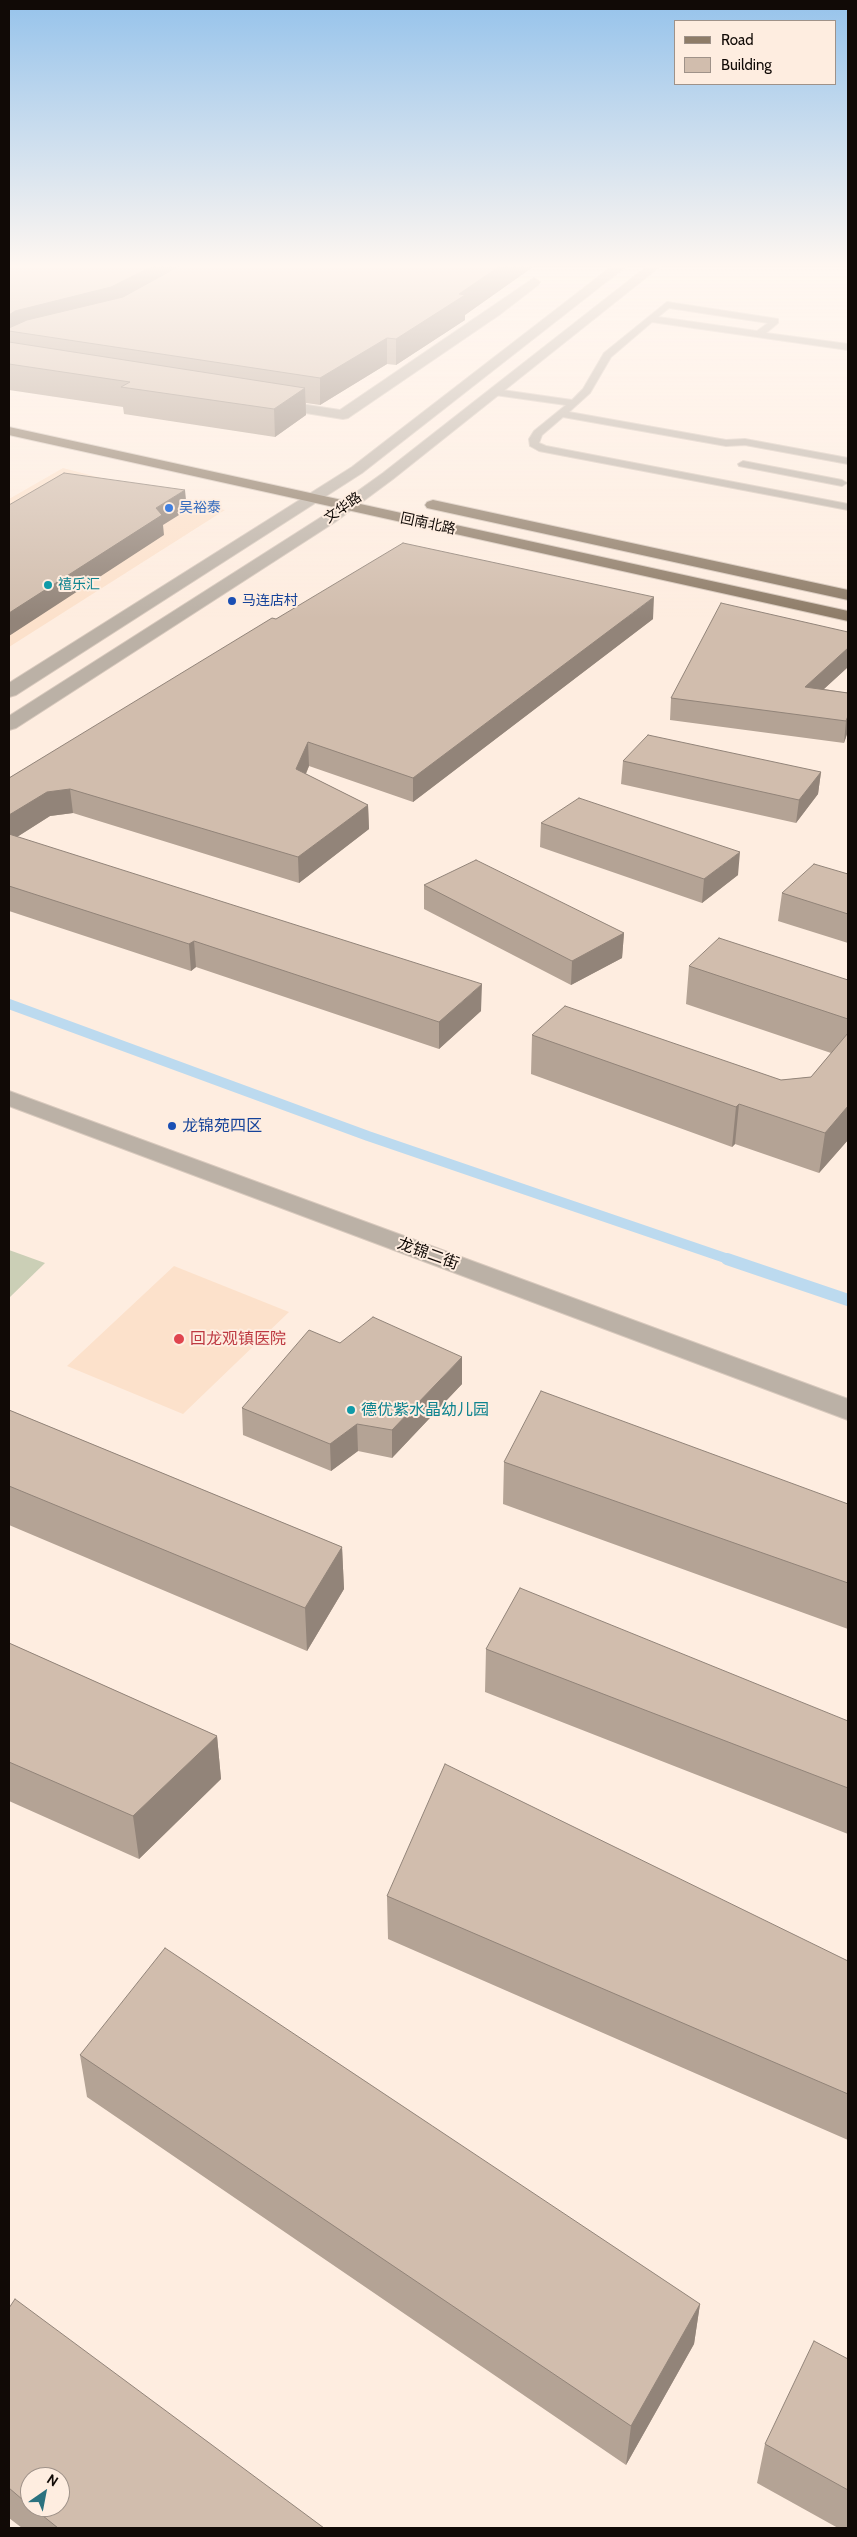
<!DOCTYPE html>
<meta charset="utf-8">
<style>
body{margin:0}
#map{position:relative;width:857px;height:2537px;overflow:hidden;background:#feede0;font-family:Cabin,sans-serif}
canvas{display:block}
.frame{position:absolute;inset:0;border:10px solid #110a06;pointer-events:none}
.legend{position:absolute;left:674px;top:20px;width:162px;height:65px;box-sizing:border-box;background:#feede0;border:1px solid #9f9289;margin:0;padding:6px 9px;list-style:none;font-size:15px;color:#110a06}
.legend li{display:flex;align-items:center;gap:10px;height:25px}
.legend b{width:25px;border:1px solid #9f9289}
.north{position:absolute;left:20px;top:2467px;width:50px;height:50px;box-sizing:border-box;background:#feede0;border:1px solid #9f9289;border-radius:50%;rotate:33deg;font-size:14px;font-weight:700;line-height:20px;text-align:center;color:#110a06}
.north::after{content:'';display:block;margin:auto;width:18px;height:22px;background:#2b727f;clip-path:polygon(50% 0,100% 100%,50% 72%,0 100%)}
</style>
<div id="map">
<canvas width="857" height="2537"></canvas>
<div class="frame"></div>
<ul class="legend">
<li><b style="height:6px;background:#8e7c68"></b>Road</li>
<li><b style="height:14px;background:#d1bdad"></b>Building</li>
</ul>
<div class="north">N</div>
</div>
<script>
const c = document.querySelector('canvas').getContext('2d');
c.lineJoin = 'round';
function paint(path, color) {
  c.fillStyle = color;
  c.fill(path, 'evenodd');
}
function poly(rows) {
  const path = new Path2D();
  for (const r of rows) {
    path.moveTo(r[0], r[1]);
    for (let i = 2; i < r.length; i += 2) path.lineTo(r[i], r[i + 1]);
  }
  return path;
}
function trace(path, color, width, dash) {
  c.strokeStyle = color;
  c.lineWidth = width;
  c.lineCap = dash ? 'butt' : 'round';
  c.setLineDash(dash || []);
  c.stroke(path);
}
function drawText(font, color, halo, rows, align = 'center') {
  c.font = font + ' Cabin,"Noto Sans SC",sans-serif';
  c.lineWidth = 4;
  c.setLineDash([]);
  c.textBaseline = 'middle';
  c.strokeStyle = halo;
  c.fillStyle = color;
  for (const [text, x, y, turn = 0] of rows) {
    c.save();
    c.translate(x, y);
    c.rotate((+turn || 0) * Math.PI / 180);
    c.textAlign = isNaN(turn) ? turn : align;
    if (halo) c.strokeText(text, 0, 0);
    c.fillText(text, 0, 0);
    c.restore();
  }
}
paint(poly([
 [63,468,225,510,9,647,9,499],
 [174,1266,289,1312,183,1414,67,1366]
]), '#fce1cb');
paint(poly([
 [9,1250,45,1263,9,1298]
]), '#cbcfb6');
trace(poly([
 [9,1004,368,1136,731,1260]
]), '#bcdaef', 10);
trace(poly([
 [727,1259,848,1300]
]), '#bcdaef', 12);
const service = poly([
 [667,302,778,319,778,323,766,333,848,344,848,350,652,322,611,357,590,393,569,412,726,440,745,439,848,458,848,464,745,445,726,446,563,417,542,435,539,443,546,446,848,504,848,510,539,451,530,446,529,439,534,431,566,405,495,395,490,392,495,389,572,400,583,389,604,353,667,302],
 [669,308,768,323,757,331,658,317,669,308],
 [743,461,842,480,847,483,842,486,739,466,738,464,743,461]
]);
const minor = poly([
 [534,278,540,282,538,285,499,315,348,418,343,419,268,407,261,403,268,399,340,410,534,278]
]);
const tertiary = poly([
 [615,264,629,264,362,473,16,695,9,697,9,683,352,467,615,264],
 [650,264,663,264,393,479,335,522,16,728,9,730,9,716,323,516,383,473,650,264],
 [9,1091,848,1399,848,1420,9,1106,9,1091]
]);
const primary = poly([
 [9,427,848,611,848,621,9,435,9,427],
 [433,500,848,590,848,600,427,508,425,505,427,502,433,500]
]);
trace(service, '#d8c9bd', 2);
trace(minor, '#d8c9bd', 2);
trace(tertiary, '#d8c9bd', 2);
trace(primary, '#d8c9bd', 2);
paint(service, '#bbb1a6');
paint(minor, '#bbb1a6');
paint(tertiary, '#bbb1a6');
paint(primary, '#8e7c68');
paint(poly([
 [9,264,537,264,465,315,465,320,396,365,387,364,320,405,306,403,306,415,275,437,124,414,123,407,9,390],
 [276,619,653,619,413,802,309,766,306,774,368,805,369,829,299,883,73,813,50,816,17,837,481,1011,439,1049,196,967,191,971,9,911,9,778],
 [848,632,848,667,824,689,848,693,848,731,844,743,670,720,671,698],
 [623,761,821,772,818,794,796,823,621,784],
 [541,823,738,875,702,903,540,847],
 [848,874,848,943,778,921,782,893],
 [424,885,624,933,622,958,571,985,424,909],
 [689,966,848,980,848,1140,819,1173,735,1144,732,1147,531,1074,532,1035,781,1080,811,1077,831,1053,686,1004],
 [340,1343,462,1384,392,1458,358,1451,331,1471,243,1435,242,1408],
 [9,1410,342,1547,344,1589,307,1651,9,1525],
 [504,1462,848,1504,848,1629,503,1504],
 [9,1643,217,1736,221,1779,139,1859,9,1801],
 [486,1649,848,1721,848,1834,485,1692],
 [387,1896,848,1961,848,2140,388,1939],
 [80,2055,700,2304,694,2344,626,2465,87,2097],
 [9,2308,324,2528,22,2528,9,2518],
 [30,2477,60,2507,30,2507],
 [848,2359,848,2528,838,2528,757,2483,765,2444]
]), '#b4a395');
paint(poly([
 [157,264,205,264,113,312,9,331,9,315,15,311],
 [503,264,537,264,465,315,465,320,396,365,396,339,459,294],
 [387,338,387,364,320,405,320,378],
 [305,388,306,415,275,437,274,409],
 [185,490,187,510,163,525,164,535,9,636,9,613,156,508],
 [654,597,653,619,413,802,413,778],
 [848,648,848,667,802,709,805,687],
 [848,716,848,731,844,743,846,721],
 [308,742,309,766,297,794,296,769],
 [821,772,818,794,796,823,799,800],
 [70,789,73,813,50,816,9,842,9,815,47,792],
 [368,805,369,829,299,883,298,857],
 [740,852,738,875,702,903,704,879],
 [624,933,622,958,571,985,572,961],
 [194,941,196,967,191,971,189,944],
 [482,984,481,1011,439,1049,439,1022],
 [739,1104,735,1144,732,1147,736,1107],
 [848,1106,848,1140,819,1173,825,1133],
 [462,1357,462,1384,392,1458,392,1430],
 [357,1424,358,1451,331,1471,330,1444],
 [342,1547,344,1589,307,1651,305,1608],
 [217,1736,221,1779,139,1859,133,1816],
 [700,2304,694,2344,626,2465,631,2426]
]), '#928479');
const building = poly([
 [9,264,157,264,111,287,15,311,9,315,9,264],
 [183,264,503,264,459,294,465,295,396,339,387,338,320,378,9,331,9,328,27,320,123,297,183,264],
 [9,342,305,388,274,409,121,387,130,382,9,364,9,342],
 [64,473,185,490,156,508,162,515,9,613,9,505,64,473],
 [403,543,654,597,413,778,308,742,296,769,368,805,298,857,70,789,47,792,9,815,9,778,272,618,276,619,403,543],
 [721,603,848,632,848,648,805,687,848,693,848,716,846,721,671,698,721,603],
 [648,735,821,772,799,800,623,761,648,735],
 [579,798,740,852,704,879,541,823,579,798],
 [9,834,482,984,439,1022,194,941,189,944,9,886,9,834],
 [476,860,624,933,572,961,424,885,476,860],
 [814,864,848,874,848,914,782,893,814,864],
 [719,938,848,980,848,1019,689,966,719,938],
 [565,1006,781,1080,811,1077,848,1033,848,1106,825,1133,739,1104,736,1107,532,1035,565,1006],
 [373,1317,462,1357,392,1430,357,1424,330,1444,242,1408,309,1330,340,1343,373,1317],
 [541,1391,848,1504,848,1583,504,1462,541,1391],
 [9,1410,342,1547,305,1608,9,1486,9,1410],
 [520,1588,848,1721,848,1788,486,1649,520,1588],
 [9,1643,217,1736,133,1816,9,1762,9,1643],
 [445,1764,848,1961,848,2094,387,1896,445,1764],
 [165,1948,700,2304,631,2426,80,2055,165,1948],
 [15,2299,324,2528,58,2528,32,2507,60,2507,60,2477,30,2477,30,2506,9,2488,9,2308,15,2299],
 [814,2341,848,2359,848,2490,765,2444,814,2341]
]);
paint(building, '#d1bdad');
trace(building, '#928479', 1);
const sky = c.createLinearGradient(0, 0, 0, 619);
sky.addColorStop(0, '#96c3eb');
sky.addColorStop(0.43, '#fff7f1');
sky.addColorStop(1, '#fff7f100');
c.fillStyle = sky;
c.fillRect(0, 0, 857, 619);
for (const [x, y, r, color] of [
 [169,508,5,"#3f7fe0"],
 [48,585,5,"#0f9aa8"],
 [232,601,5,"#1a4fb4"],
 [172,1126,5,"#1a4fb4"],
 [179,1339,6,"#e0444e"],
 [351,1410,5,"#0f9aa8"]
]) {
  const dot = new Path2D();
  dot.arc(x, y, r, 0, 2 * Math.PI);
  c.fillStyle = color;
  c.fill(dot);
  trace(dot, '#feede0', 2);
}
drawText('14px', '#366cbe', '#feede0', [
 ["吴裕泰",179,508]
], 'left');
drawText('14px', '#110a06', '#feede0', [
 ["文华路",343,508,-35],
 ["回南北路",428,524,12]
]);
drawText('14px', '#0d838f', '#feede0', [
 ["禧乐汇",58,585]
], 'left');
drawText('14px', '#164399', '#feede0', [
 ["马连店村",242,601]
], 'left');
drawText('16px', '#164399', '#feede0', [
 ["龙锦苑四区",182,1126]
], 'left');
drawText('16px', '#110a06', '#feede0', [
 ["龙锦二街",428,1254,20]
]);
drawText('16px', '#be3a42', '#feede0', [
 ["回龙观镇医院",190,1339]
], 'left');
drawText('16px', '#0d838f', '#feede0', [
 ["德优紫水晶幼儿园",361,1410]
], 'left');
</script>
